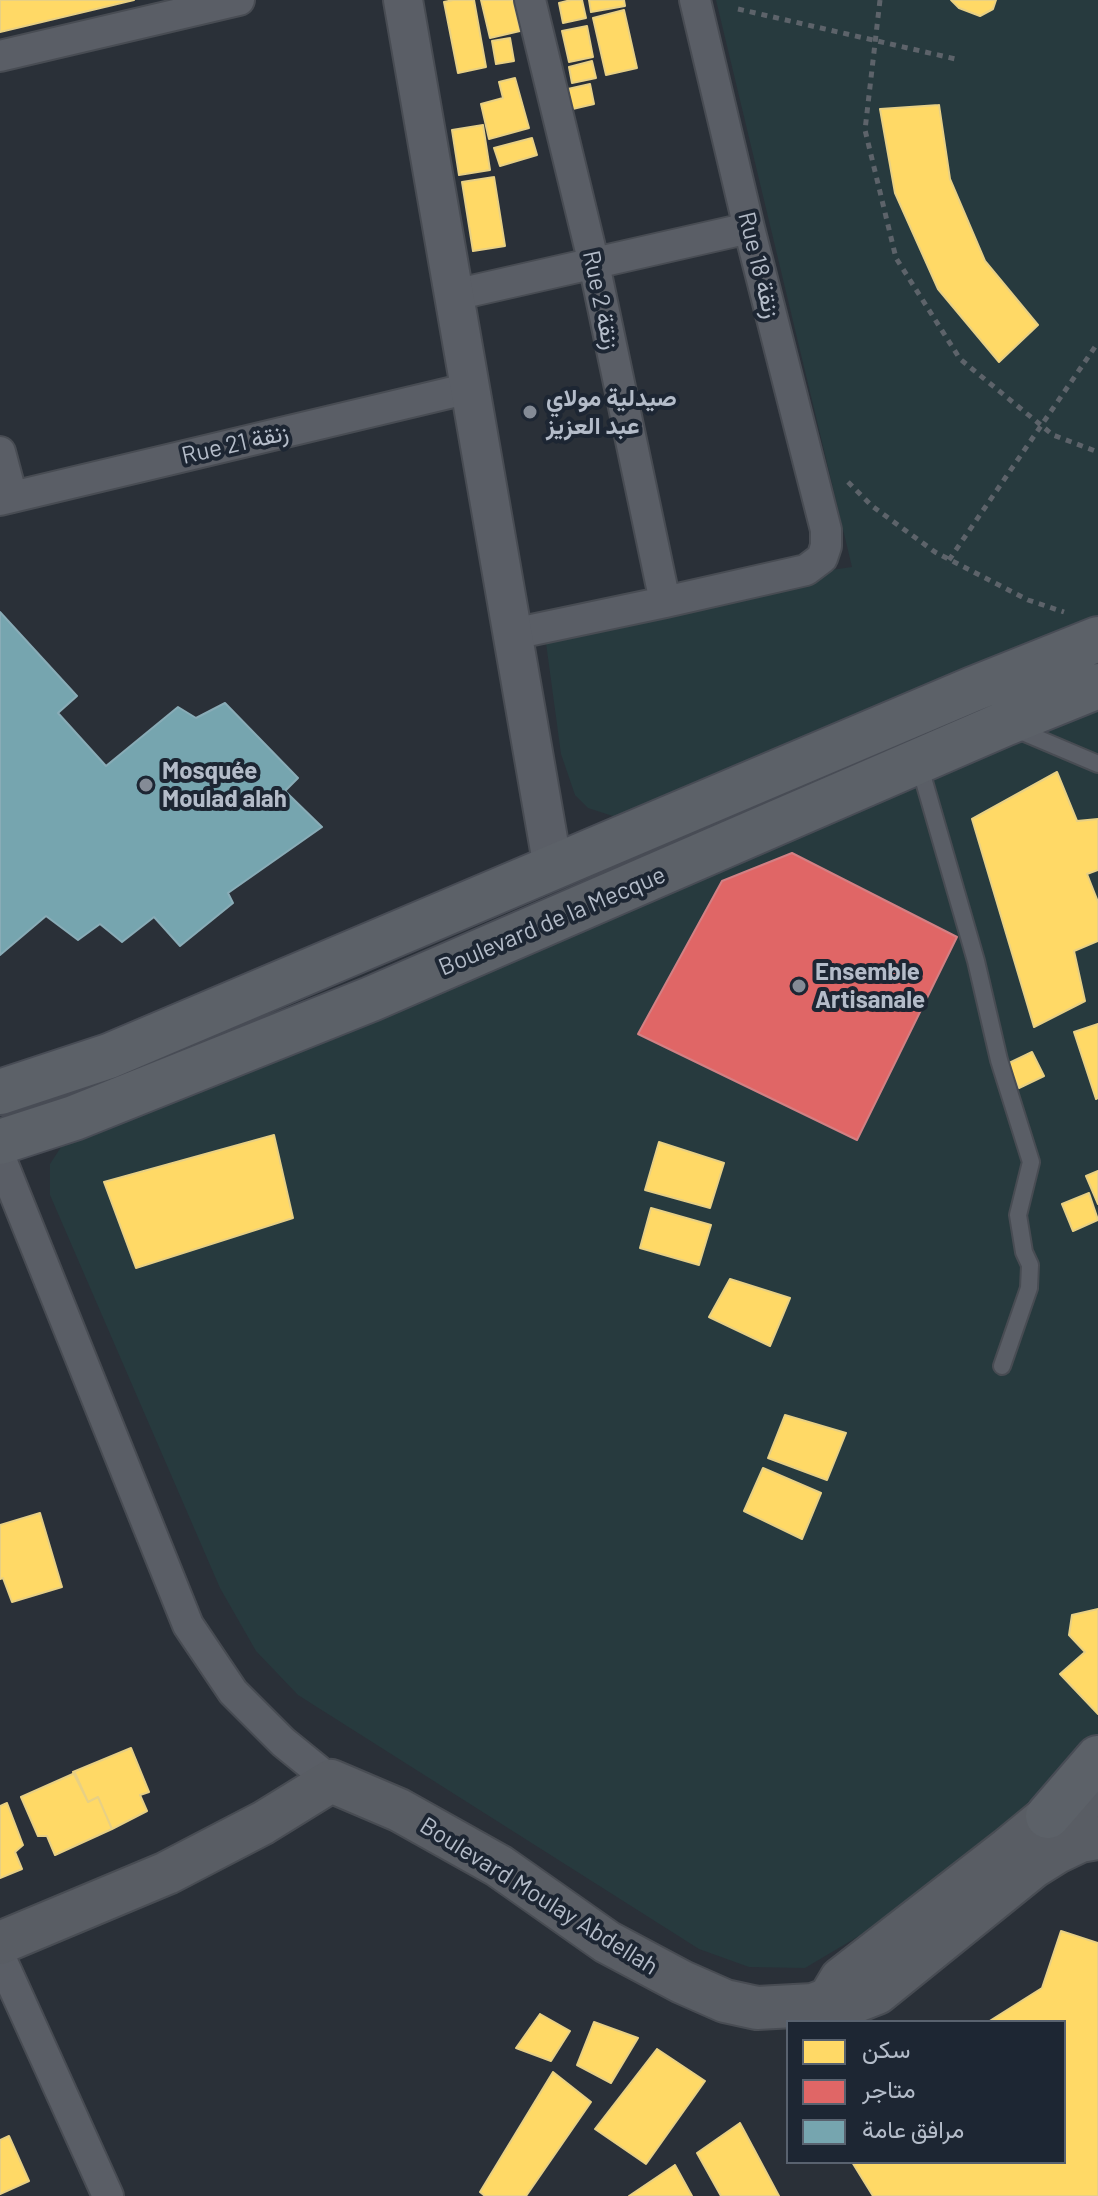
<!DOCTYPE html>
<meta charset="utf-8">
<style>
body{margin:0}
#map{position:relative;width:1098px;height:2196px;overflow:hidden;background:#2a3038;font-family:Barlow,Vazirmatn,sans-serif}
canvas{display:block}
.legend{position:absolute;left:786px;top:2020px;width:280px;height:144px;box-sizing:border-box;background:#1d2633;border:2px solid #59626f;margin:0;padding:10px 14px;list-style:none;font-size:24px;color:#b4bcc9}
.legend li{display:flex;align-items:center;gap:16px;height:40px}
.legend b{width:40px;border:2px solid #59626f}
</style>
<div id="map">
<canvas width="1098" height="2196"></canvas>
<ul class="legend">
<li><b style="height:22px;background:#ffd966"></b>سكن</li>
<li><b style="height:22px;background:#e06666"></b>متاجر</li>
<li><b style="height:22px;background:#76a5af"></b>مرافق عامة</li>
</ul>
</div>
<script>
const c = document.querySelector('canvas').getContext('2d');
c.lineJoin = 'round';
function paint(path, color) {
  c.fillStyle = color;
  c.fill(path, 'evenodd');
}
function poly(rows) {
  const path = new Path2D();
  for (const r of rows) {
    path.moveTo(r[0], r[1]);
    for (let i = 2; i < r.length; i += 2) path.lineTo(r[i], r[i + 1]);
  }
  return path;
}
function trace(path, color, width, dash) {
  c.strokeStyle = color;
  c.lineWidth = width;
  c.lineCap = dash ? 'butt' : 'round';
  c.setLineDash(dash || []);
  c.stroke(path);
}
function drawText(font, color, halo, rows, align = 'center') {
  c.font = font + ' Barlow,Vazirmatn,sans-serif';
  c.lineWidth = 8;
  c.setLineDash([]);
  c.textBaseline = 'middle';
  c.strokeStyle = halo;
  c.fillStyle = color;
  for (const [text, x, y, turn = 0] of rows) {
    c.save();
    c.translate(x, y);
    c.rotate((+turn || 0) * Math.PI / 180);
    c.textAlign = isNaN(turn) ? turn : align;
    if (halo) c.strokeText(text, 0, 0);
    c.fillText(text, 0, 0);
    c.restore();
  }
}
paint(poly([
 [716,0,1098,0,1098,623,622,819,588,808,575,795,561,754,546,643,699,589,852,567],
 [1098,703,1098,1748,955,1879,805,1968,749,1967,699,1949,298,1695,256,1651,220,1588,50,1195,50,1164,63,1144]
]), '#273a3e');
const homes = poly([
 [0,0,134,0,0,32,0,0],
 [453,0,474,0,486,67,458,73,444,2,453,0],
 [481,0,513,0,520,31,490,38,481,0],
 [571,0,582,0,586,18,563,23,559,3,571,0],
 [589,0,624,0,625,6,591,12,589,0],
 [951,0,996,0,993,9,980,16,959,8,951,0],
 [624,10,637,68,606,75,593,18,624,10],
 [587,26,593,57,569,62,562,31,587,26],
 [510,38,514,61,496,64,492,41,510,38],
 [592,61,596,78,572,83,569,67,592,61],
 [515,78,529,128,489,139,481,104,503,98,499,82,515,78],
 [590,84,594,104,564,111,559,91,590,84],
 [939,105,950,179,985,261,1038,325,999,362,938,289,895,193,880,109,939,105],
 [483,125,490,170,459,175,452,130,483,125],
 [532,138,537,155,500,166,494,148,532,138],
 [494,177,505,246,473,251,462,182,494,177],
 [1057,772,1077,821,1098,819,1098,870,1087,874,1098,902,1098,941,1074,951,1085,1001,1034,1027,972,819,1057,772],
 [1098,1024,1098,1098,1096,1099,1074,1032,1098,1024],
 [1032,1052,1044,1076,1019,1088,1007,1064,1032,1052],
 [274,1135,293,1218,136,1268,104,1182,274,1135],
 [659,1142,724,1163,710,1208,645,1190,659,1142],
 [1098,1171,1098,1204,1086,1176,1098,1171],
 [1089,1193,1098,1220,1073,1231,1062,1204,1089,1193],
 [651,1208,711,1225,699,1265,640,1248,651,1208],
 [730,1279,790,1298,770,1346,709,1317,730,1279],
 [785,1415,846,1433,827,1480,768,1458,785,1415],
 [763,1468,821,1493,802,1539,744,1511,763,1468],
 [40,1513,62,1587,12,1602,3,1578,0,1579,0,1525,40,1513],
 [1098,1609,1098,1714,1060,1674,1085,1652,1069,1635,1072,1615,1098,1609],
 [131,1748,149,1792,140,1795,147,1811,112,1829,98,1797,88,1802,73,1772,131,1748],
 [75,1773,88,1802,98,1797,112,1829,55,1855,47,1836,38,1836,21,1797,75,1773],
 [7,1803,23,1845,15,1852,22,1869,0,1878,0,1806,7,1803],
 [1061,1931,1098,1943,1098,2196,873,2196,852,2162,1064,2162,1064,2022,988,2022,1042,1988,1061,1931],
 [540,2014,570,2031,551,2061,516,2048,540,2014],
 [594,2022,638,2038,611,2083,577,2065,594,2022],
 [657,2049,705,2081,646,2164,595,2129,657,2049],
 [553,2072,591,2102,526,2196,485,2196,480,2192,553,2072],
 [740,2123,779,2196,721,2196,697,2153,740,2123],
 [9,2136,29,2181,0,2194,0,2140,9,2136],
 [675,2165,692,2196,629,2196,675,2165]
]);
paint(homes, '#ffd966');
trace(homes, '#e8d084', 2);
const shops = poly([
 [792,853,957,937,857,1140,638,1034,722,881,792,853]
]);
paint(shops, '#e06666');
trace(shops, '#d38084', 2);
const public = poly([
 [0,612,77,696,58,713,106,766,178,707,196,718,225,703,298,778,285,791,322,827,228,893,233,903,180,946,154,917,122,942,100,924,78,940,46,916,0,955,0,612]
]);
paint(public, '#76a5af');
trace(public, '#89acb7', 2);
const service = poly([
 [1013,728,1098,764],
 [919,764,976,961,999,1060,1031,1162,1018,1215,1024,1252,1030,1265,1029,1288,1002,1366]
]);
const minor = poly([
 [530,0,594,264,665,602],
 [0,56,239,0],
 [454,295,749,228],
 [0,452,12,497],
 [0,500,470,388],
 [513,634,665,602,806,570,822,558,826,546,826,530,749,228,695,0],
 [0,1157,188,1625,233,1692,283,1742,331,1781],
 [0,1957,108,2196]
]);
const tertiary = poly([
 [403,0,553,868]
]);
const secondary = poly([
 [0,1943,167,1873,263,1823,331,1781,399,1810,499,1866,607,1942,682,1982,725,2001,757,2008,813,2005,829,1999,854,2002,877,1993,1033,1867,1057,1852,1080,1841,1098,1838],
 [829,1999,841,1979,1008,1849,1048,1816,1083,1799,1098,1795]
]);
const primary = poly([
 [0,1092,109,1056,973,689,1098,639],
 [0,1142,74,1118,371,999,1004,724,1098,686],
 [1048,1816,1098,1758]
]);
trace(service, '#484c53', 20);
trace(minor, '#484c53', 34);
trace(tertiary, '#484c53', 42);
trace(secondary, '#484c53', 46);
trace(primary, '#484c55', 48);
trace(poly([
 [880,0,865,130,896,258,960,359,1053,435,1098,452],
 [738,9,960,60],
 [848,482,872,506,935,552,1028,600,1064,612],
 [949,560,1095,347]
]), '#5d636a', 5, [6, 6]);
trace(service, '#5a5e66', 16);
trace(minor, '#5a5e66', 30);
trace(tertiary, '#5a5e66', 38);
trace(secondary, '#595d64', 42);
trace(primary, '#5c6168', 44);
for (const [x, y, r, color] of [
 [530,412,8,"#848b96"],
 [146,785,8,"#848b96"],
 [799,986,8,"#848b96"]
]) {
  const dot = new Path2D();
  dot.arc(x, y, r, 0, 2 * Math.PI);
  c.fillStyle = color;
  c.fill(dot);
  trace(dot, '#1d2633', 3);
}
drawText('24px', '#b4bcc9', '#1d2633', [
 ["Rue 18 زنقة",759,265,76],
 ["Rue 2 زنقة",601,300,78],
 ["Rue 21 زنقة",235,444,-13],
 ["Boulevard de la Mecque",552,921,-23],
 ["Boulevard Moulay Abdellah",539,1896,32]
]);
drawText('bold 24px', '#b4bcc9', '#1d2633', [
 ["صيدلية مولاي",546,398],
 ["عبد العزيز",546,426],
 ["Mosquée",162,771],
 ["Moulad alah",162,799],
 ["Ensemble",815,972],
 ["Artisanale",815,1000]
], 'left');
</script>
